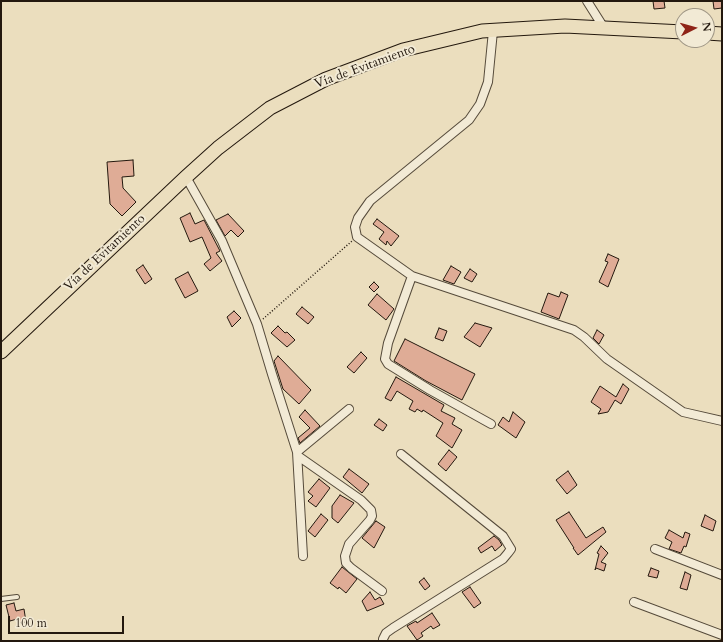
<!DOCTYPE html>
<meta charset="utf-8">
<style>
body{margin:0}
#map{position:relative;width:723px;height:642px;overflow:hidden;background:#ebdebe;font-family:Cardo,serif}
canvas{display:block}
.frame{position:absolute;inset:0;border:2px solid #23180e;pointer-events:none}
.north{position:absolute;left:675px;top:8px;width:40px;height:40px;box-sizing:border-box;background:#f2ead5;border:1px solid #9f9685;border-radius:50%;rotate:84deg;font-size:11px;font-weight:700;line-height:16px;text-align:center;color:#23180e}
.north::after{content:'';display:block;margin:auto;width:14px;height:18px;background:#8f2418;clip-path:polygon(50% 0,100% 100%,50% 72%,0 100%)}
.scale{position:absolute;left:8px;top:616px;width:116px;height:18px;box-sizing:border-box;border:2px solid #23180e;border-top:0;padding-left:5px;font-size:12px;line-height:14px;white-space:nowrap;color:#23180e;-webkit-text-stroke:3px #f2ead5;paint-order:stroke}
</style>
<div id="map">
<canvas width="723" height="642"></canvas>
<div class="frame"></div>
<div class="north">N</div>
<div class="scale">100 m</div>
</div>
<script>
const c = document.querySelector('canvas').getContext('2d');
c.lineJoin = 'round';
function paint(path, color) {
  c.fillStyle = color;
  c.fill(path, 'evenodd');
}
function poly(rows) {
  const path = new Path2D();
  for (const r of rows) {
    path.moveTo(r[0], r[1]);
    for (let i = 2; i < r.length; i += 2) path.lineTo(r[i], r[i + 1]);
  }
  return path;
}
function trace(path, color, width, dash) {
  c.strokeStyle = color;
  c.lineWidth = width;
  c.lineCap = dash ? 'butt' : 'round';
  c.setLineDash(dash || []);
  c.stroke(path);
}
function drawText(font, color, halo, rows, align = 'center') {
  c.font = font + ' Cardo,serif';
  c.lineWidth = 4;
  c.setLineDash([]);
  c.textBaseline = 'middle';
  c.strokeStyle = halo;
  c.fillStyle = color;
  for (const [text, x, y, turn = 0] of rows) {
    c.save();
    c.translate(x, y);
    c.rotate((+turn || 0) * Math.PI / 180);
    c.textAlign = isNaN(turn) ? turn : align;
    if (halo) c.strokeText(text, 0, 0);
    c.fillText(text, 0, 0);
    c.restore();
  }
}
const building = poly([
 [653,1,664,1,665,8,654,9,653,1],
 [713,1,722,1,722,8,714,9,713,1],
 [133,160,134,176,122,177,123,188,136,202,122,216,110,204,107,162,133,160],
 [190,213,195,224,204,220,220,251,216,253,222,261,210,271,204,264,211,258,202,237,190,242,180,218,190,213],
 [228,214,244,231,238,237,231,230,225,236,216,220,228,214],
 [377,219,399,236,391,246,387,241,386,245,379,239,384,232,373,224,377,219],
 [608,254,619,259,608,287,599,282,608,262,605,261,608,254],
 [143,265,152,279,145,284,136,270,143,265],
 [451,266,461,272,454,284,443,280,451,266],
 [470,269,477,274,472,282,464,278,470,269],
 [188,272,198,291,185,298,175,279,188,272],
 [374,282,379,287,374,292,369,287,374,282],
 [561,292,568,295,559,319,541,312,548,293,559,297,561,292],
 [377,294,394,309,386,320,368,305,377,294],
 [302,307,314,317,308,324,296,314,302,307],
 [234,311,241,318,232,327,227,317,234,311],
 [475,323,492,328,480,347,464,337,475,323],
 [278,326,285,333,287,332,295,340,287,347,271,333,278,326],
 [439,328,447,331,443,341,435,338,439,328],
 [597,330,604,335,599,344,593,338,597,330],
 [405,339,475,374,462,400,426,381,394,361,405,339],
 [361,352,367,358,354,373,347,367,361,352],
 [278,356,311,390,299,404,283,389,274,361,278,356],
 [396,377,444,405,441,411,455,418,452,424,462,430,452,448,436,436,443,423,423,410,422,412,417,409,415,412,409,409,413,401,397,391,391,401,385,398,396,377],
 [623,384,629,389,621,404,615,400,608,412,598,414,601,409,591,402,600,386,616,397,623,384],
 [305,410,320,426,300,443,298,438,310,428,299,417,305,410],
 [513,412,525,422,516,438,498,425,503,417,509,422,513,412],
 [379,419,387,425,383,431,374,425,379,419],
 [449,450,457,457,446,471,438,464,449,450],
 [349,469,369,484,362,493,343,477,349,469],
 [568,471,577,485,567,494,556,480,568,471],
 [319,479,330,488,316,507,308,501,313,496,308,492,319,479],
 [340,495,354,503,338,523,332,518,332,506,340,495],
 [569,512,586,538,603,527,606,532,578,555,573,548,574,548,556,520,569,512],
 [321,514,328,520,315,537,308,531,321,514],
 [705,515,716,521,713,531,701,526,705,515],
 [376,521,385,527,374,548,362,538,376,521],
 [669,530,683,538,685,532,690,534,686,547,684,546,681,553,669,549,672,542,665,538,669,530],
 [494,536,499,540,502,545,495,551,492,546,481,553,478,548,494,536],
 [601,546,608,553,601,562,606,564,604,571,596,568,595,570,599,554,597,553,601,546],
 [342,567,357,579,346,593,339,587,338,589,330,583,342,567],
 [651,568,659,571,657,578,648,576,651,568],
 [685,572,691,575,687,590,680,588,685,572],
 [424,578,430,586,425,590,419,582,424,578],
 [470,587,481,603,474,608,462,592,470,587],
 [370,592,375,600,380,597,384,604,367,611,362,601,370,592],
 [14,603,16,611,24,609,26,622,18,623,17,619,10,621,6,605,14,603],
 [432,613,440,625,433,629,431,626,421,633,423,636,417,640,407,626,416,621,417,623,432,613]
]);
paint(building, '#dfac96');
trace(building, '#23180e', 1);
const service = poly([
 [1,599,17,597]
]);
const minor = poly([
 [587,1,604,28],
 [493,31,488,82,480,104,469,120,370,201,358,218,355,227,357,237,412,276,574,330,584,337,607,359,683,412,722,421],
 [186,177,222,241,257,324,272,374,297,452,303,556],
 [412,276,388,343,385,359,388,364,430,390,491,424],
 [297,452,349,409],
 [298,456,361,500,371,510,372,516,370,520,349,544,345,556,346,563,351,568,382,591],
 [655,549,722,575],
 [634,602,722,635],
 [383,641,383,639,386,633,393,628,503,559,508,553,511,549,503,536,401,454]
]);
const trunk = poly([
 [707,33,722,34],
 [1,352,186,177,218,148,270,108,326,79,403,50,482,31,565,26,683,32]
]);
trace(service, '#554a3a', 6);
trace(minor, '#554a3a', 10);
trace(trunk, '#23180e', 15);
trace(poly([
 [263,319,352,241]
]), '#23180e', 1.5, [1, 2]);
trace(service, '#f2ead5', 4);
trace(minor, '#f2ead5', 8);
trace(trunk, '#ebdebe', 13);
drawText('13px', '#23180e', '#f2ead5', [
 ["Vía de Evitamiento",365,67,-20],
 ["Vía de Evitamiento",105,253,-43]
]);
</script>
